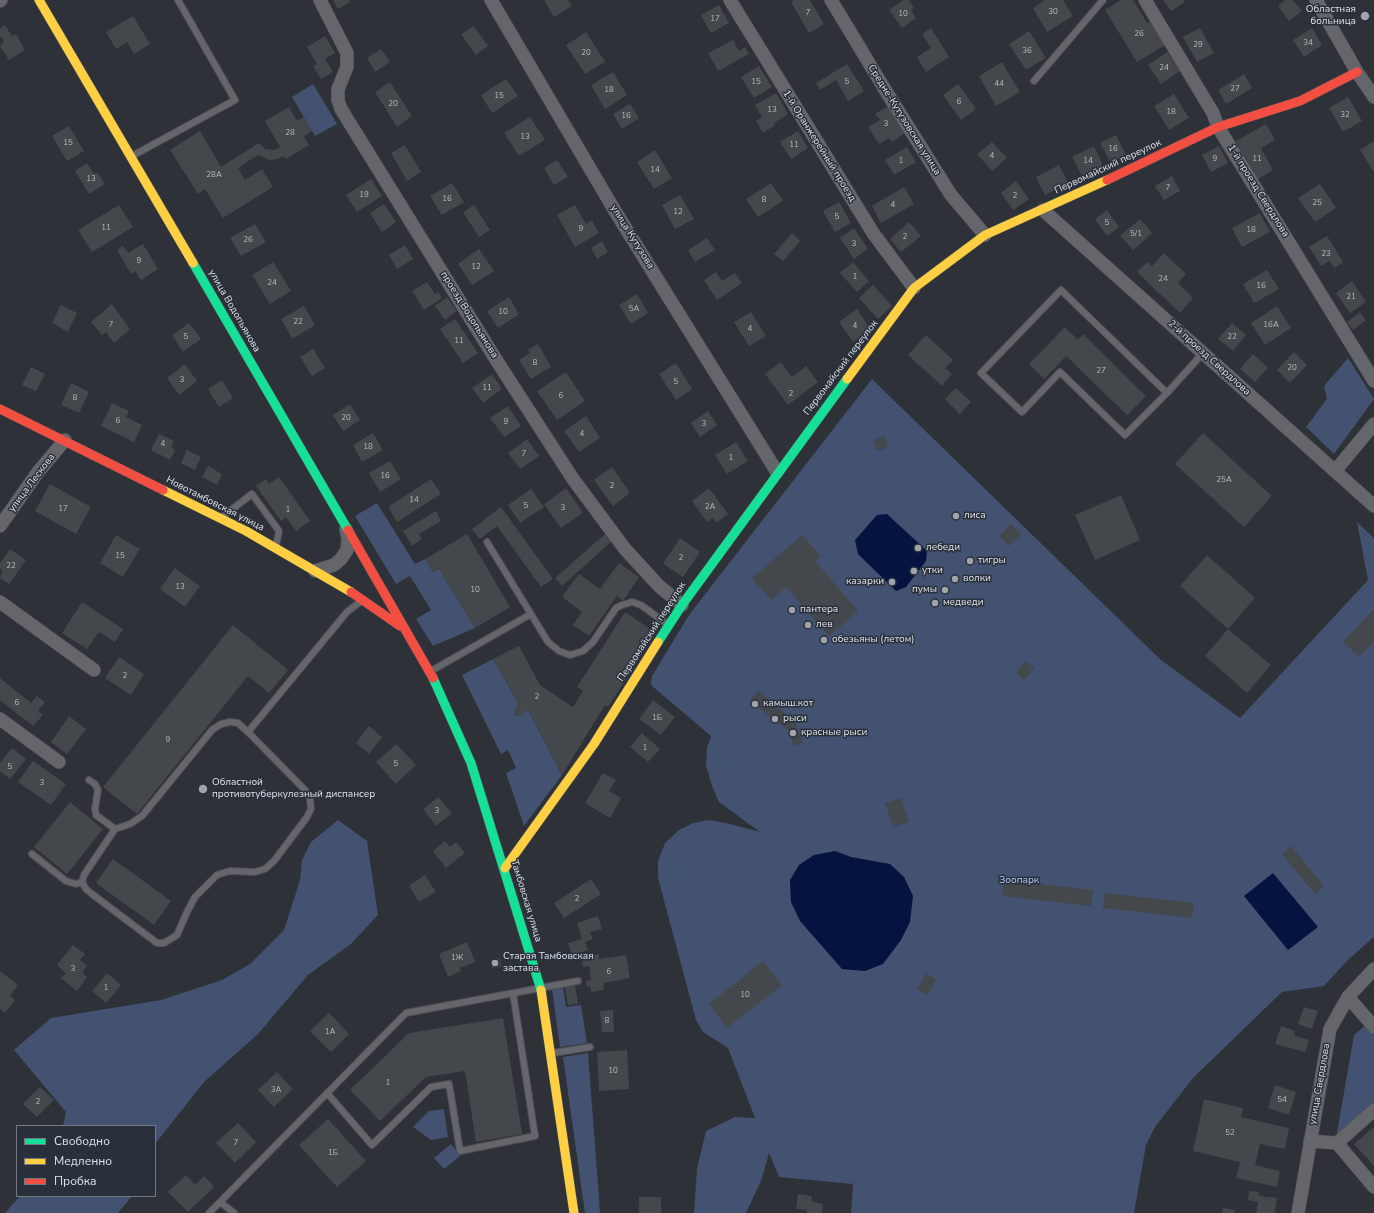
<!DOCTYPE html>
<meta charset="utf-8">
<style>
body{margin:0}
#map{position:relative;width:1374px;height:1213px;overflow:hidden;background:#2e3137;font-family:"Nunito Sans",sans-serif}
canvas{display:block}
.legend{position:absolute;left:16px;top:1125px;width:140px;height:72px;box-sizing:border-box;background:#2a303b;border:1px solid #727780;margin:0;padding:5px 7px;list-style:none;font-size:12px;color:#dde1e8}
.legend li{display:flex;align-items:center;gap:8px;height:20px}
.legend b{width:20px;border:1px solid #727780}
</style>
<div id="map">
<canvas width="1374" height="1213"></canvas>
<ul class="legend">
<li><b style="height:5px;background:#16e098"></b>Свободно</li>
<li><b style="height:5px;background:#ffcf43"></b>Медленно</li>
<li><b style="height:5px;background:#f24e42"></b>Пробка</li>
</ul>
</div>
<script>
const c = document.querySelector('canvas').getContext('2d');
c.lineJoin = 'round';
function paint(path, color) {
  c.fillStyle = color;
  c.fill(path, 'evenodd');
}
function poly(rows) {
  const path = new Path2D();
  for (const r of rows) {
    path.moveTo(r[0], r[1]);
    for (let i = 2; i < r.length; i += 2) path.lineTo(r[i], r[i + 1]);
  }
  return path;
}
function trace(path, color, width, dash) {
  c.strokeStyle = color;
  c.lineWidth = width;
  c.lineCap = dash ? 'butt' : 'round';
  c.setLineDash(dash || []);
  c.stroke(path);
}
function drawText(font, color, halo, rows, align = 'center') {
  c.font = font + ' "Nunito Sans",sans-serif';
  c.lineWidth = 3;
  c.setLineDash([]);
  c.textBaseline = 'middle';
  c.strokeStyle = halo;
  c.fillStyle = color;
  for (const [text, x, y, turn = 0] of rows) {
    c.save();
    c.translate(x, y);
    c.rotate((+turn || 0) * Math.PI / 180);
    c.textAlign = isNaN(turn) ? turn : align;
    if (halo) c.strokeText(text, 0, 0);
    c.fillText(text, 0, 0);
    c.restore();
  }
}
paint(poly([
 [313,84,337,124,315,136,292,97],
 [1348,358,1374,399,1334,454,1306,427,1327,399,1324,386],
 [872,379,1161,660,1240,718,1368,580,1357,522,1374,538,1374,937,1348,960,1324,986,1282,992,1193,1078,1155,1127,1146,1145,1134,1213,851,1213,853,1184,779,1177,769,1153,761,1181,746,1213,694,1213,697,1169,706,1131,735,1117,755,1118,728,1048,703,1032,696,1020,658,878,658,861,665,843,679,830,693,823,709,820,726,823,760,832,719,802,712,786,706,765,707,748,711,736,652,686,651,682,652,676,689,615],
 [377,503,415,564,425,559,433,572,439,569,475,628,433,646,416,619,431,610,410,576,396,584,355,516],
 [493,659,519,704,514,711,515,715,521,716,526,709,529,712,562,775,524,826,506,773,516,768,508,750,501,754,462,675],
 [338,820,367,841,378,915,351,944,308,975,258,1034,204,1082,155,1144,155,1126,63,1126,66,1112,14,1050,51,1018,161,1000,222,980,250,964,284,930,300,880,302,860,311,842],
 [563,987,566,1007,581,1005,587,1043,560,1047,552,989],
 [1367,1024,1374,1033,1374,1104,1336,1138,1354,1035],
 [588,1053,598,1185,600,1213,585,1213,563,1057],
 [444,1109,448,1137,431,1140,413,1127,429,1111],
 [451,1144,460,1156,444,1169,434,1158],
 [20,1196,132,1196,118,1213,5,1213]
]), '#425270');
paint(poly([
 [887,514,927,551,926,561,906,587,896,591,858,554,855,540,877,515],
 [835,851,851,857,890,864,904,877,913,896,910,922,901,940,883,964,865,971,842,969,800,921,791,902,790,880,799,865,814,855],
 [1273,873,1318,927,1288,950,1244,896]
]), '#041340');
paint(poly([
 [333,0,349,0,350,2,338,9],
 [544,0,568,0,572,6,554,17],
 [795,0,810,0,824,24,809,33,791,2],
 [904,0,909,0,914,8,911,10,916,18,902,28,889,10],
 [1045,0,1063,0,1073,16,1047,32,1033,8],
 [1121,0,1133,0,1147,23,1151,21,1165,45,1137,62,1105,10],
 [1163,0,1184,0,1185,2,1171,11],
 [1285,0,1293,0,1302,11,1289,21,1278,6],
 [719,5,729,23,711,33,701,15],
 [133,16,150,44,134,54,127,42,116,49,106,32],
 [5,25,12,36,16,34,25,50,9,60,0,46,4,41,0,36,0,29],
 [474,26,488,46,476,55,461,34],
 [931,28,949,57,926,72,917,57,931,48,922,34],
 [1200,28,1214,53,1197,62,1183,37],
 [1312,28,1322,45,1304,57,1293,40],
 [1029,31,1046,58,1026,70,1009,44],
 [586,32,605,62,585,74,566,45],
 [325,36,335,53,325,59,333,72,321,79,313,66,317,64,307,47],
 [733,40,739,51,745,47,749,54,718,71,708,53],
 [381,49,390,62,375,72,367,58],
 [1167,52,1180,71,1161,84,1148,65],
 [1002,62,1020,92,996,106,979,76],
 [847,64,864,91,848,101,836,80,820,90,816,83],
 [759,66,772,87,754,98,741,77],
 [613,72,627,95,605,109,591,85],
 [1244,74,1252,88,1226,104,1218,90],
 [506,79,518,96,492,113,481,95],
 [390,82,412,116,397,127,375,92],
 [958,84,976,109,961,120,943,95],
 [776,93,788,114,774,123,775,125,763,133,756,121,762,117,755,105],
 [1174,94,1189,118,1169,130,1154,106],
 [1348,97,1362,121,1343,132,1329,108],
 [630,104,639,118,622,129,613,114],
 [888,106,905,133,892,142,889,138,879,144,868,127,880,120,875,114],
 [289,107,297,121,304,117,312,131,304,136,309,145,286,159,284,156,277,159,269,160,258,155,238,168,245,180,262,169,273,187,223,218,205,189,198,194,170,150,200,131,221,167,259,143,265,149,274,150,280,147,265,121],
 [530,117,545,140,519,156,504,133],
 [1266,124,1275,140,1261,148,1273,170,1258,179,1236,141],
 [69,126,84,151,67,161,52,136],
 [798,131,808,148,791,159,780,142],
 [1116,135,1126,155,1111,163,1100,143],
 [1374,141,1374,170,1373,171,1360,150],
 [992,142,1007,158,992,171,977,154],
 [405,145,421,172,407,181,391,153],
 [1094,146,1103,166,1082,176,1072,157],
 [1219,146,1228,163,1211,172,1202,155],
 [907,147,916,162,894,175,885,160],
 [655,150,672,178,654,189,637,162],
 [557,160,568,177,554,185,544,168],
 [87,163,94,174,97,172,105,184,89,194,75,171],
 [1059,165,1068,183,1045,195,1036,177],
 [1172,176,1180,191,1164,200,1155,186],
 [371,179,382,196,357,212,346,195],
 [1016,181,1029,199,1013,210,1001,193],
 [452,183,464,202,442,215,430,196],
 [771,183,783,201,758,217,746,199],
 [1320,184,1336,208,1315,222,1298,198],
 [904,187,914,204,881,223,872,206],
 [680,195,694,219,675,229,662,205],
 [839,202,851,223,835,232,823,211],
 [384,204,396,222,382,232,370,213],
 [119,205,133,227,92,252,78,230],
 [474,205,490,230,479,237,463,212],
 [575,205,586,224,592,220,599,233,575,247,557,215],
 [1107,210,1119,227,1107,236,1095,219],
 [1260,213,1270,232,1242,247,1232,228],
 [1140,219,1152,233,1133,250,1120,236],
 [909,222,921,236,901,252,890,239],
 [255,224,266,242,241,256,230,238],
 [854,228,868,249,854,259,840,238],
 [792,233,800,241,783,261,774,254],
 [1327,236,1343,262,1334,268,1330,261,1321,266,1309,247],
 [707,238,715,250,695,262,688,250],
 [602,241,608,252,597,259,591,248],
 [143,244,158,269,141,280,135,271,131,274,117,250,123,246,128,253],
 [405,245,413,259,397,269,389,255],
 [479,249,494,271,472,285,458,264],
 [1164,253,1186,274,1178,283,1193,298,1180,313,1137,272,1147,262,1152,266],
 [273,262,291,291,270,304,252,275],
 [853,262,869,281,857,292,840,273],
 [1267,270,1279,289,1254,303,1243,284],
 [716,272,722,281,735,273,742,283,717,300,704,280],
 [1352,281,1366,302,1350,313,1336,293],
 [427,282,435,294,438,292,442,298,424,310,412,291],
 [873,285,892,306,878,319,859,298],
 [637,294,648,313,631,324,619,305],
 [447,297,457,311,445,320,435,306],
 [509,297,519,314,498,328,487,311],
 [112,304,130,329,114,343,106,332,102,335,91,322],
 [61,305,77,313,68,332,52,323],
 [304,306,315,325,292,339,281,319],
 [1277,306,1291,328,1265,345,1251,323],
 [857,309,871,330,853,342,839,322],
 [751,312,766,336,749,346,734,322],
 [1360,312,1366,320,1353,330,1347,322],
 [455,319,478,353,463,363,440,329],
 [189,323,201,339,183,352,172,335],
 [1232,323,1246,335,1233,351,1218,339],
 [1065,327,1078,340,1083,334,1146,396,1127,415,1066,356,1044,379,1029,364],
 [926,335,953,360,945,368,952,374,942,386,908,355],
 [538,344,551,367,531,379,519,360,530,353,528,350],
 [313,349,325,368,312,376,300,357],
 [1294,352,1307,365,1290,383,1277,370],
 [1253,354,1268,368,1255,382,1240,369],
 [781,362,792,377,806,366,818,382,788,405,765,374],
 [676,363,692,389,676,400,659,374],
 [185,364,197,381,179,395,167,378],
 [31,367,45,374,36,391,22,385],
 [566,372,585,401,557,420,537,391],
 [492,374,502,389,483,403,472,388],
 [222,380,233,398,219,407,208,389],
 [71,383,89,392,79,413,61,405],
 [956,388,971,402,960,414,945,399],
 [112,403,129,411,126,417,142,425,134,442,101,426],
 [350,404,360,420,343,431,333,415],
 [508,406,521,426,504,437,490,418],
 [708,411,717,425,700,437,691,423],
 [586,416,600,438,579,452,564,431],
 [373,433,383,450,362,462,353,445],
 [1203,433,1272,496,1244,527,1175,464],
 [159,434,174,441,171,447,175,450,170,460,151,450],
 [884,436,889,447,877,451,873,440],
 [527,439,539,456,520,469,508,453],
 [736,442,748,461,727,474,715,455],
 [187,450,201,457,195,470,181,463],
 [390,461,401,479,380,492,369,473],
 [208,466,222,474,217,485,202,477],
 [612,467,630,493,613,506,594,480],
 [279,477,310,521,296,531,286,517,281,521,256,486,266,479,269,484],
 [431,479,441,494,397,522,388,507],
 [50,484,91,507,76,534,35,511],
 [566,488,583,513,561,528,544,504],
 [709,488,728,514,716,523,713,518,707,522,692,501],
 [531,489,544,507,520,523,508,505],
 [1121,495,1140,540,1095,560,1075,515],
 [501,507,553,579,541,587,497,526,480,539,472,529],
 [436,511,441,521,419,534,422,539,412,546,403,531],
 [1011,524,1021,534,1009,546,999,536],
 [467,534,510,607,475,628,439,569,433,572,425,559],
 [605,534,611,542,562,586,555,578],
 [116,535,140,549,123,577,100,563],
 [802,535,821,556,815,561,858,611,829,636,786,587,771,600,752,578],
 [680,538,700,552,683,577,663,564],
 [10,549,26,560,9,584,0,578,2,570,0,568,0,563],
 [1207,555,1255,598,1228,629,1180,586],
 [619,563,639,577,623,601,617,596,589,636,573,625,582,612,562,597,579,574,600,589],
 [175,568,200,586,185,607,160,589],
 [82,602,123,629,115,642,99,632,87,649,62,633],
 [1374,609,1374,641,1359,657,1343,642],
 [625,612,656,633,608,707,605,705,562,775,529,712,526,709,521,716,515,715,514,711,519,704,493,659,519,646,540,685,573,707,583,691,577,687],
 [233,625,288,670,269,693,248,676,137,814,103,787],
 [1228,629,1271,665,1247,693,1205,656],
 [119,657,144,674,131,695,105,678],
 [1025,661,1034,668,1024,680,1016,673],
 [0,678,31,703,37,696,45,702,38,711,43,715,33,726,0,700],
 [758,691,795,722,803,743,794,746,788,730,750,701],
 [653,700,675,717,661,735,639,719],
 [69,716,86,729,67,754,51,742],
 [369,726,382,737,369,754,356,743],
 [642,733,660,749,648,762,630,747],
 [396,744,416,765,396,784,376,762],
 [12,748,26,759,10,779,0,771,0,763],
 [33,761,66,784,51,805,18,782],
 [603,773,616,780,609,791,621,798,610,818,585,803],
 [438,797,452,813,436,826,423,809],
 [901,798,909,822,893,827,885,803],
 [70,802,103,829,67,874,34,847],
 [445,841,450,847,456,842,465,853,446,868,433,851],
 [1291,846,1324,886,1315,894,1282,854],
 [113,859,171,901,154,925,96,883],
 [425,875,436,892,419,902,409,886],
 [591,879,601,894,564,918,554,903],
 [1004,880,1093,890,1091,906,1002,896],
 [1105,893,1194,903,1192,918,1103,908],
 [598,916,602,929,590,932,593,939,585,942,588,950,572,955,568,943,582,939,577,923],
 [467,942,475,962,460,968,461,971,448,977,439,954],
 [73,945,85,954,80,960,87,966,82,973,87,977,77,991,61,978,66,973,57,965],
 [599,954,599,959,626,955,630,978,603,983,604,990,591,992,590,986,587,987,586,981,591,980,589,966,583,967,582,957],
 [499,958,502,966,492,969,490,960],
 [763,961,782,985,727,1028,709,1004],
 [0,971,18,985,10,996,15,1000,5,1013,0,1009],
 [107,973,121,985,106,1003,92,991],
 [926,974,936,980,927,995,917,989],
 [575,985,578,1004,568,1005,565,987],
 [1304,1007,1318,1011,1312,1029,1298,1024],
 [613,1010,614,1032,602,1032,600,1011],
 [329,1013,349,1034,331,1052,310,1031],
 [503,1018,522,1134,476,1142,465,1071,426,1077,380,1121,350,1090,409,1033],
 [1281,1026,1295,1031,1294,1035,1309,1040,1305,1052,1275,1044],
 [627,1050,629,1089,599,1091,597,1052],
 [277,1072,293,1089,274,1107,258,1090],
 [1275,1085,1296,1092,1289,1115,1268,1108],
 [40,1087,54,1100,37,1117,23,1104],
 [1204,1099,1243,1108,1241,1117,1289,1128,1285,1149,1260,1144,1255,1165,1280,1171,1277,1187,1236,1178,1240,1162,1193,1151],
 [328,1119,366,1161,337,1187,299,1145],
 [238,1123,256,1142,235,1163,216,1143],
 [1374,1127,1374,1166,1354,1144],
 [186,1175,195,1185,204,1176,214,1187,188,1212,168,1192],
 [1249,1191,1259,1192,1259,1196,1277,1198,1275,1213,1256,1213,1258,1202,1248,1200],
 [798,1194,812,1196,811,1201,823,1204,822,1213,807,1213,807,1210,796,1209],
 [639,1197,661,1197,661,1213,639,1213],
 [1223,1208,1235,1210,1234,1213,1222,1213]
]), '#44474c');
const lane = poly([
 [1034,81,1103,0],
 [132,156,235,100,178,0],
 [1167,393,1061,290,981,373,1022,412,1060,372,1125,435,1167,393,1203,353],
 [222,517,252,494,279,531,276,546],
 [487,542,548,642,559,651,570,655,583,651,593,642,616,608,622,605,632,602,641,605,667,624],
 [431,671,531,614],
 [230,722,238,723,248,732,304,789,310,798,311,809,307,817,274,861,265,869,255,872,230,871,217,875,195,897,187,912,177,935,164,943,157,943,92,894,86,889,82,882,84,875,115,829,130,824,142,816,212,730,221,724,230,722],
 [248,732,347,612,361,601],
 [89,780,95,784,98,790,95,809,96,815,115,829],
 [32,854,66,881,76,884,82,882],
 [553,1053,590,1047],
 [327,1093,372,1145,431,1087,449,1084,460,1151,535,1136,513,993],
 [220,1202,406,1013,578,981],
 [209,1213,220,1202,234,1213]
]);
const street = poly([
 [320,0,347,53,347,67,338,89,338,100,341,109,495,358,573,479,625,549,659,586,682,605],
 [491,0,615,211,777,472],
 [730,0,873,233,914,288],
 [831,0,884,88,951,195,985,235],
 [1145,0,1213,113,1218,127,1374,381],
 [1316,0,1357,72,1374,97],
 [0,1,1,0],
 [1043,210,1374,506],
 [1335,471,1374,424],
 [0,526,38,472,65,440],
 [315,571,334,565,341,559,347,550,348,539,346,529],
 [0,602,94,670],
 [0,719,59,762],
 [1348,997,1374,1027],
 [1310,1141,1337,1143,1374,1187],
 [1337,1143,1374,1110],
 [1298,1213,1330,1029,1348,997,1374,969]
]);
const fast = poly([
 [193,263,348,530],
 [658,642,682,605,847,379],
 [433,678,471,763,541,990]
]);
const slow = poly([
 [39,0,193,263],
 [847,379,914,288,985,235,1107,180],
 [163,490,246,531,351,592],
 [505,868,594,744,658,642],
 [541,990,574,1213]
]);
const jam = poly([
 [1107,180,1218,127,1300,101,1357,72],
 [0,409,163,490],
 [348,530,433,678],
 [351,592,400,626]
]);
trace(lane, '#4b4e53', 8);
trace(street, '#4b4e53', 14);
trace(fast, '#4b4e53', 10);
trace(slow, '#4b4e53', 10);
trace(jam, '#4b4e53', 10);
trace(lane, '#64666b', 6);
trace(street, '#64666b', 13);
trace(fast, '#16e098', 9);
trace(slow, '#ffcf43', 9);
trace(jam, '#f24e42', 9);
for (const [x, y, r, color] of [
 [1365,16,5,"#a0a3aa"],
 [956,516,4,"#a0a3aa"],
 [918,548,4,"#a0a3aa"],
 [970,561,4,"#a0a3aa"],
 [914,571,4,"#a0a3aa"],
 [955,579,4,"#a0a3aa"],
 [892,582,4,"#a0a3aa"],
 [945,590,4,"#a0a3aa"],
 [935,603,4,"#a0a3aa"],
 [792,610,4,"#a0a3aa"],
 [808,625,4,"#a0a3aa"],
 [824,640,4,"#a0a3aa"],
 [755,704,4,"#a0a3aa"],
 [775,719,4,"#a0a3aa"],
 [793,733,4,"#a0a3aa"],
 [203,789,5,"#a0a3aa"],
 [495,963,4,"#a0a3aa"]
]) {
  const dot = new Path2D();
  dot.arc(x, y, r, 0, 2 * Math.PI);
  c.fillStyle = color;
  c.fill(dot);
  trace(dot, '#2a303b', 1.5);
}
drawText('8px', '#b7bac1', null, [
 ["30",1053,12],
 ["7",808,13],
 ["10",903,14],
 ["17",715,19],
 ["26",1139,34],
 ["34",1308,43],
 ["29",1198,45],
 ["36",1027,51],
 ["20",586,53],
 ["24",1164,68],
 ["15",756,82],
 ["5",847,82],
 ["44",999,84],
 ["27",1235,89],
 ["18",609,90],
 ["15",499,96],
 ["6",959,102],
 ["20",393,104],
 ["13",772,110],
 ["18",1171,112],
 ["32",1345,115],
 ["16",626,116],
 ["3",886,124],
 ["28",290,133],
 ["13",525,137],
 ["15",68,143],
 ["11",794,145],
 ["16",1113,149],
 ["4",992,156],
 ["9",1215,159],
 ["11",1257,159],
 ["1",901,161],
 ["14",1088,161],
 ["14",655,170],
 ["28А",214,175],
 ["13",91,179],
 ["7",1168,188],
 ["19",364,195],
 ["2",1015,196],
 ["16",447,199],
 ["8",764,200],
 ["25",1317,203],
 ["4",893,205],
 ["12",678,212],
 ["5",837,217],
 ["5",1107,223],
 ["11",106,228],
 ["9",581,229],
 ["18",1251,230],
 ["5/1",1136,234],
 ["2",905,237],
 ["26",248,240],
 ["3",854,244],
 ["23",1326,254],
 ["9",139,261],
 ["12",476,267],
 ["1",855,277],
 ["24",1163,279],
 ["24",272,283],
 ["16",1261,286],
 ["21",1351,297],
 ["5А",634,309],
 ["10",503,312],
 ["22",298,322],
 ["7",111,325],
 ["16А",1271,325],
 ["4",855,326],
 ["4",750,329],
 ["5",186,337],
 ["22",1232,337],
 ["11",459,341],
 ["8",535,363],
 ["20",1292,368],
 ["27",1101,371],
 ["3",182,380],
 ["5",676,382],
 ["11",487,388],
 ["2",791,394],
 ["6",561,396],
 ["8",75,398],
 ["20",346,418],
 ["6",118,421],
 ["9",506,422],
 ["3",704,424],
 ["4",582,434],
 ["4",163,444],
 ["18",368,447],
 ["7",524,454],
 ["1",731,458],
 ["16",385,476],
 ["25А",1224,480],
 ["2",612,486],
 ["14",414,500],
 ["5",526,506],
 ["2А",710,507],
 ["3",563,508],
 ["17",63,509],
 ["1",288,510],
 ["15",120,556],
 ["2",681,558],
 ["22",11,566],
 ["13",180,587],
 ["10",475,590],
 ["2",125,676],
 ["2",537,697],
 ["6",17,703],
 ["1Б",657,718],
 ["9",168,740],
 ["1",645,748],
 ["5",396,764],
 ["5",10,767],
 ["3",42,783],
 ["3",437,811],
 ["2",577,899],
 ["1Ж",457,958],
 ["3",73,969],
 ["6",609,972],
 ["1",106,988],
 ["10",745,995],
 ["8",607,1021],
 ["1А",330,1032],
 ["10",613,1071],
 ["1",388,1083],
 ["3А",276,1090],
 ["54",1282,1100],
 ["2",38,1102],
 ["52",1230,1133],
 ["7",236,1143],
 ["1Б",333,1153]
]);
drawText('10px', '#dde1e8', '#2a303b', [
 ["Областная",1356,10,"right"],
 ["больница",1356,22,"right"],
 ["лиса",964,516],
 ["лебеди",926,548],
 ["тигры",978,561],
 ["утки",922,571],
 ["волки",963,579],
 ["казарки",884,582,"right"],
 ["пумы",937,590,"right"],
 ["медведи",943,603],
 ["пантера",800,610],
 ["лев",816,625],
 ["обезьяны (летом)",832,640],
 ["камыш.кот",763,704],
 ["рыси",783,719],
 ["красные рыси",801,733],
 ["Областной",212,783],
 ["противотуберкулезный диспансер",212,795],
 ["Старая Тамбовская",503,957],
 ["застава",503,969]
], 'left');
drawText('10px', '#dde1e8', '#2a303b', [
 ["Средне-Кутузовская улица",904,120,58],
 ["1-й Оранжерейный проезд",819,146,58],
 ["Первомайский переулок",1108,167,-25],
 ["1-й проезд Свердлова",1258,191,58],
 ["улица Кутузова",632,237,58],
 ["улица Водопьянова",234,311,60],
 ["проезд Водопьянова",469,315,58],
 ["2-й проезд Свердлова",1209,358,42],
 ["Первомайский переулок",841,368,-53],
 ["улица Лескова",32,483,-53],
 ["Новотамбовская улица",215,504,27],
 ["Первомайский переулок",652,632,-57],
 ["Тамбовская улица",526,901,73],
 ["улица Свердлова",1320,1084,-80]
]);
drawText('10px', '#b0cafc', '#2a303b', [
 ["Зоопарк",1019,881]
]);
</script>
